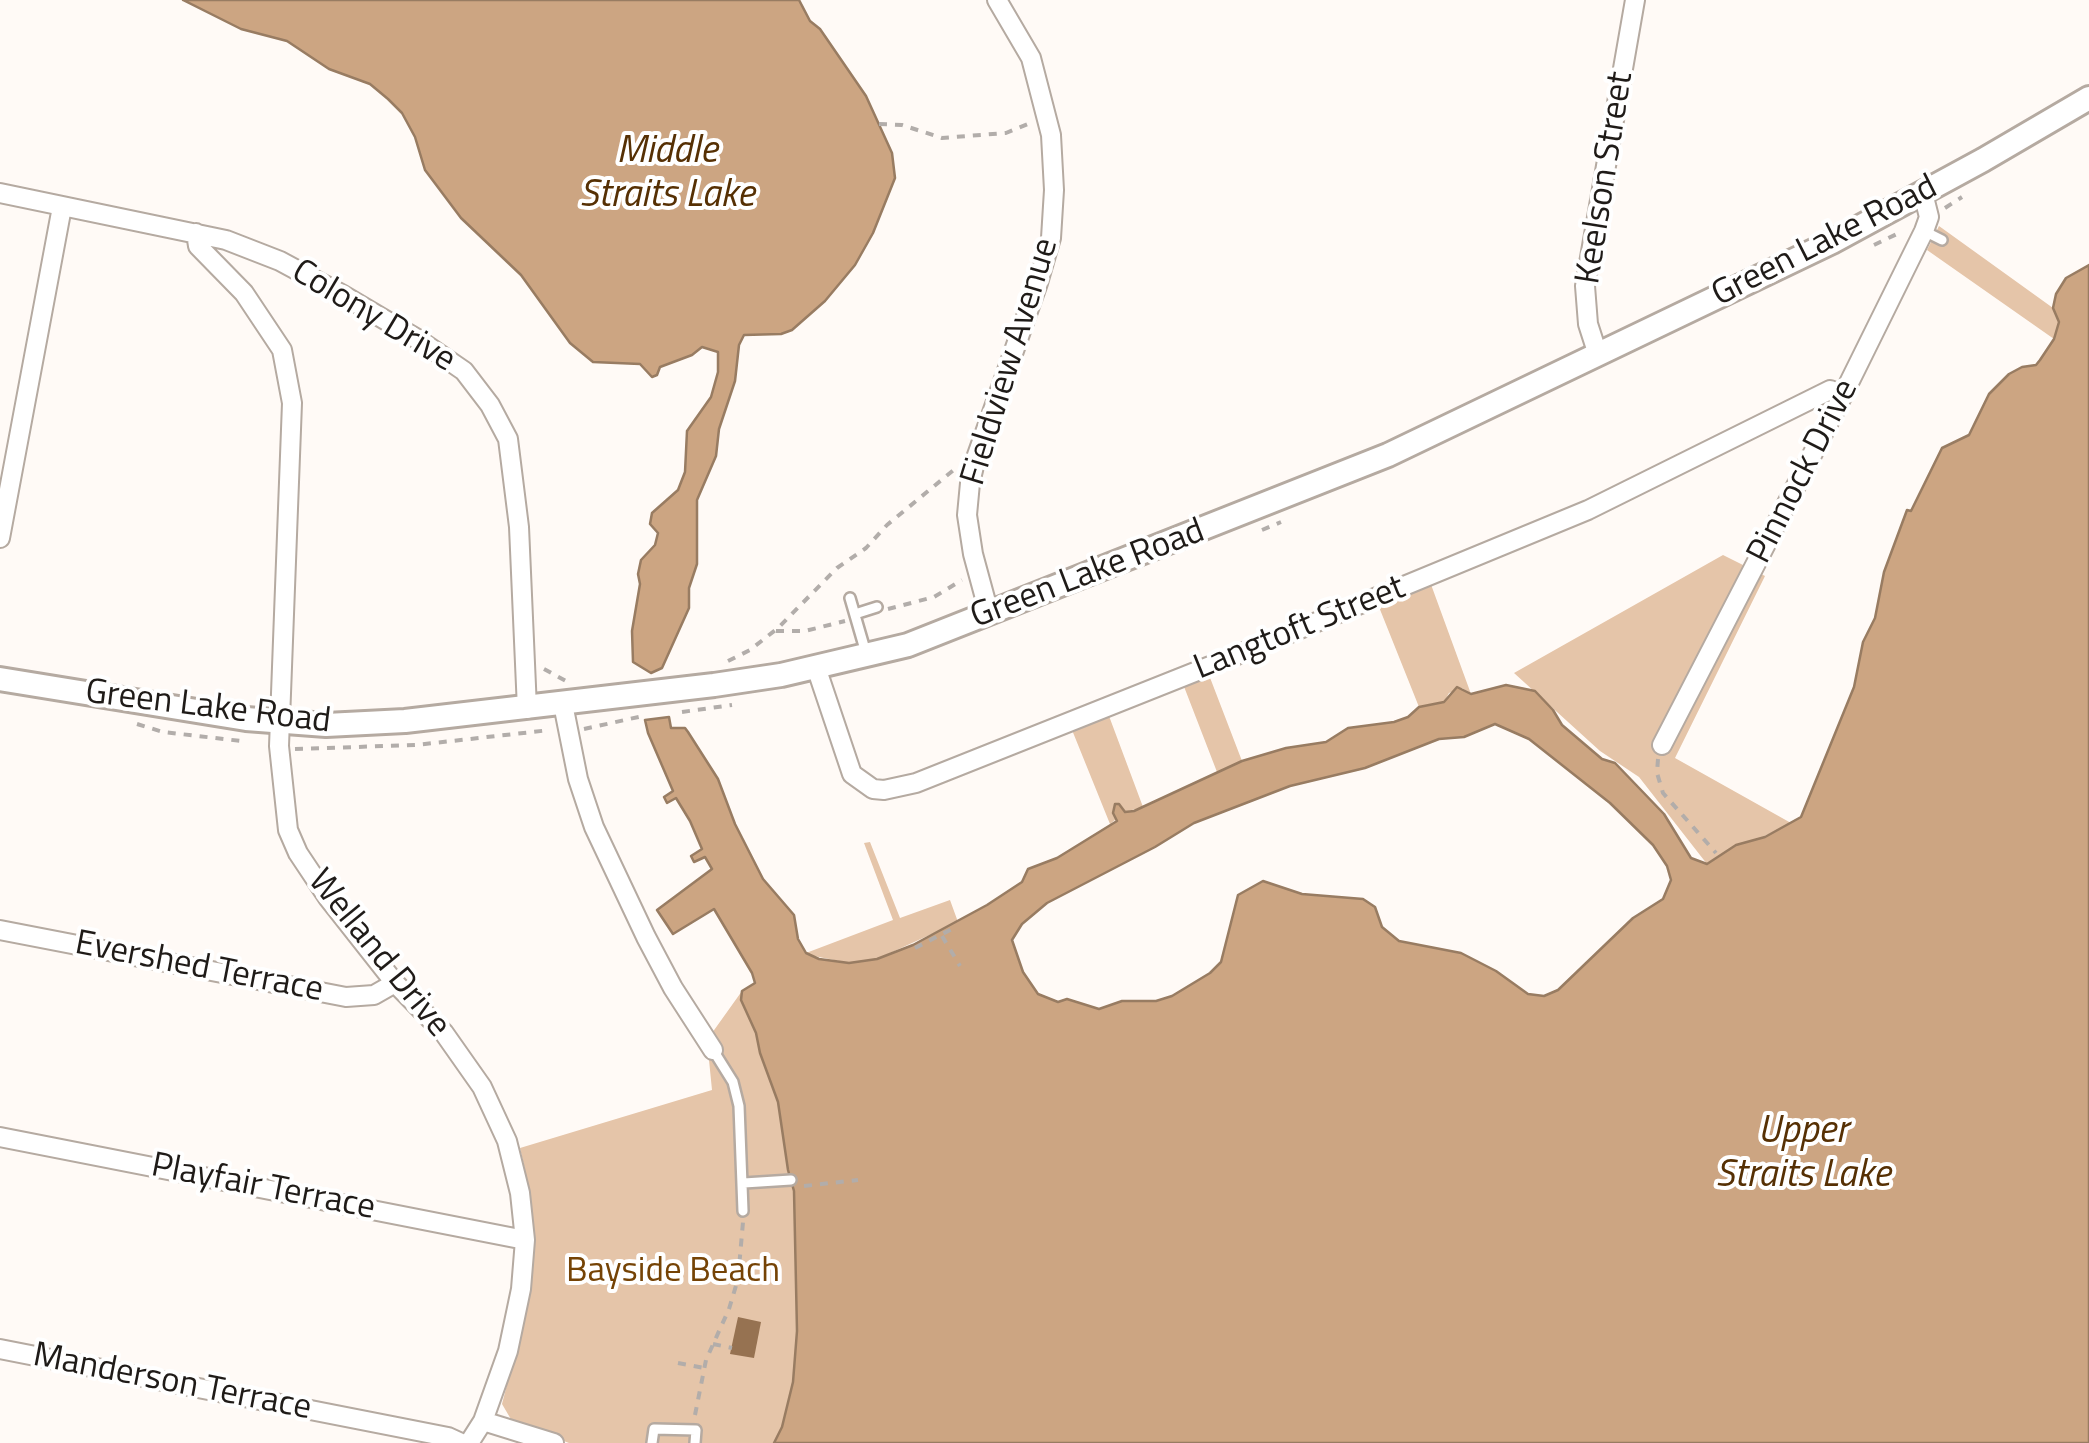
<!DOCTYPE html>
<style>
body{margin:0}
canvas{display:block;background:#fffaf6}
</style>
<canvas width="2089" height="1443"></canvas>
<script>
const c = document.querySelector('canvas').getContext('2d');
c.lineJoin = 'round';
function paint(path, color) {
  c.fillStyle = color;
  c.fill(path, 'evenodd');
}
function poly(rows) {
  const path = new Path2D();
  for (const r of rows) {
    path.moveTo(r[0], r[1]);
    for (let i = 2; i < r.length; i += 2) path.lineTo(r[i], r[i + 1]);
  }
  return path;
}
function trace(path, color, width, dash) {
  c.strokeStyle = color;
  c.lineWidth = width;
  c.lineCap = dash ? 'butt' : 'round';
  c.setLineDash(dash || []);
  c.stroke(path);
}
function drawText(font, color, halo, rows, align = 'center') {
  c.font = font + ' "Titillium Web",sans-serif';
  c.lineWidth = 8;
  c.setLineDash([]);
  c.textBaseline = 'middle';
  c.strokeStyle = halo;
  c.fillStyle = color;
  for (const [text, x, y, turn = 0] of rows) {
    c.save();
    c.translate(x, y);
    c.rotate((+turn || 0) * Math.PI / 180);
    c.textAlign = isNaN(turn) ? turn : align;
    if (halo) c.strokeText(text, 0, 0);
    c.fillText(text, 0, 0);
    c.restore();
  }
}
paint(poly([
 [1939,226,2053,308,2059,322,2054,339,1927,250],
 [1723,555,1765,576,1675,758,1791,823,1707,864,1639,777,1600,751,1514,673],
 [1429,579,1471,694,1462,688,1449,693,1444,702,1419,707,1377,602],
 [1209,675,1242,761,1217,772,1183,684],
 [1109,716,1143,807,1125,812,1110,824,1072,730],
 [870,842,900,918,950,900,958,922,877,959,849,963,809,955,806,953,893,920,864,843],
 [742,991,786,1122,819,1268,781,1443,569,1443,512,1421,502,1404,529,1299,532,1249,529,1188,520,1148,712,1090,707,1040]
]), '#e5c5a9');
const water = poly([
 [183,0,799,0,810,21,820,29,866,96,892,153,895,178,873,233,855,265,825,301,792,330,781,334,744,335,739,345,735,381,719,429,716,456,697,500,697,564,689,588,689,608,662,668,651,673,633,662,632,631,640,584,638,574,641,560,655,545,658,533,650,524,652,513,678,490,685,472,687,431,711,397,718,372,718,352,702,347,692,355,660,367,657,375,652,377,640,364,593,362,570,343,521,275,461,218,425,170,415,137,402,113,388,99,370,84,329,69,287,41,241,29,183,0],
 [2089,265,2089,1443,774,1443,782,1427,793,1382,797,1331,794,1191,788,1170,778,1102,760,1053,756,1033,741,1000,742,991,755,983,752,973,714,909,673,934,657,910,712,869,705,857,694,862,691,856,702,849,690,821,676,798,667,803,664,797,673,791,648,733,645,720,669,717,671,728,685,728,688,732,718,779,735,824,763,879,794,915,798,939,806,953,819,959,849,963,877,959,913,945,987,905,1022,882,1028,869,1057,858,1117,821,1113,813,1115,804,1119,804,1125,812,1134,811,1242,761,1286,748,1326,742,1348,728,1394,722,1408,717,1419,707,1444,702,1457,687,1471,694,1506,685,1535,691,1553,710,1562,725,1602,759,1615,763,1664,814,1691,858,1707,864,1736,845,1765,837,1801,817,1854,687,1863,642,1875,618,1884,572,1907,510,1911,511,1942,448,1969,435,1989,394,2009,374,2022,367,2036,365,2040,360,2054,339,2059,322,2053,308,2056,294,2066,278,2089,265],
 [1495,724,1529,739,1610,803,1653,845,1667,866,1671,880,1663,899,1633,918,1558,990,1544,996,1528,994,1496,971,1461,953,1399,941,1382,927,1375,907,1363,899,1302,894,1263,881,1238,895,1221,962,1210,973,1172,996,1156,1001,1122,1001,1099,1009,1067,999,1058,1002,1038,994,1023,972,1012,940,1022,924,1047,903,1155,847,1194,823,1290,786,1365,768,1439,739,1464,737,1495,724]
]);
paint(water, '#cca582');
trace(water, '#987c62', 2.5);
paint(poly([
 [738,1317,761,1322,754,1358,730,1354]
]), '#967251');
const service = poly([
 [1924,231,1942,240],
 [850,598,866,653],
 [855,614,877,607],
 [713,1050,733,1082,739,1106,743,1211],
 [744,1183,791,1180],
 [652,1443,654,1429,696,1430,695,1443]
]);
const minor = poly([
 [0,193,226,240,280,261,343,295,419,340,464,371,490,405,508,439,519,527,527,709],
 [196,233,198,246,244,293,282,350,292,403,279,746,288,830,298,853,328,898,395,983,444,1033,482,1087,507,1141,520,1193,525,1240,521,1289,508,1351,483,1421,469,1443],
 [1598,355,1588,324,1585,286,1635,0],
 [0,538,62,207],
 [989,613,973,554,967,515,970,483,976,458,1038,283,1051,238,1054,190,1051,135,1031,58,997,0],
 [816,667,852,774,873,789,884,790,916,783,1215,664,1588,510,1830,390,1843,395],
 [563,704,578,779,594,827,646,937,673,988,713,1050],
 [1662,745,1843,395,1924,231,1929,217,1923,193],
 [0,930,346,997,374,995,395,983],
 [0,1137,525,1240],
 [0,1349,448,1437,461,1443],
 [483,1421,554,1443]
]);
const tertiary = poly([
 [0,679,246,719,326,725,405,721,714,685,781,675,908,645,1388,455,1832,242,1983,160,2089,98]
]);
trace(service, '#b5aaa1', 14);
trace(minor, '#b5aaa1', 22);
trace(tertiary, '#b5aaa1', 28);
trace(poly([
 [879,124,902,125,942,138,1006,133,1028,124],
 [1945,208,1962,197],
 [1874,245,1901,232],
 [1262,530,1281,522],
 [888,609,934,597,962,580],
 [776,631,805,631,845,621],
 [728,661,750,650,778,628,837,568,866,548,887,525,956,468],
 [544,669,566,681],
 [682,712,732,705],
 [137,724,163,732,241,741],
 [584,729,643,716],
 [295,749,416,745,550,730],
 [1658,759,1657,773,1663,793,1716,853],
 [942,936,960,966],
 [915,948,954,928],
 [804,1186,858,1180],
 [713,1344,732,1348],
 [678,1363,704,1368],
 [695,1415,706,1360,729,1309,738,1279,743,1222]
]), '#b2adaa', 4, [8, 8]);
trace(service, '#fff', 9);
trace(minor, '#fff', 18);
trace(tertiary, '#fff', 22);
drawText('35px', '#1f1b18', '#fff', [
 ["Keelson Street",1606,178,-81],
 ["Green Lake Road",1825,242,-27],
 ["Colony Drive",373,317,31],
 ["Fieldview Avenue",1011,362,-73],
 ["Pinnock Drive",1804,472,-63],
 ["Green Lake Road",1088,575,-21],
 ["Langtoft Street",1300,629,-22],
 ["Green Lake Road",208,708,7],
 ["Welland Drive",378,954,51],
 ["Evershed Terrace",199,968,11],
 ["Playfair Terrace",263,1188,11],
 ["Manderson Terrace",172,1383,11]
]);
drawText('35px', '#754305', '#fff', [
 ["Bayside Beach",673,1272]
]);
drawText('italic 38px', '#563004', '#fff', [
 ["Middle",667,153],
 ["Straits Lake",667,197],
 ["Upper",1803,1133],
 ["Straits Lake",1803,1177]
]);
</script>
